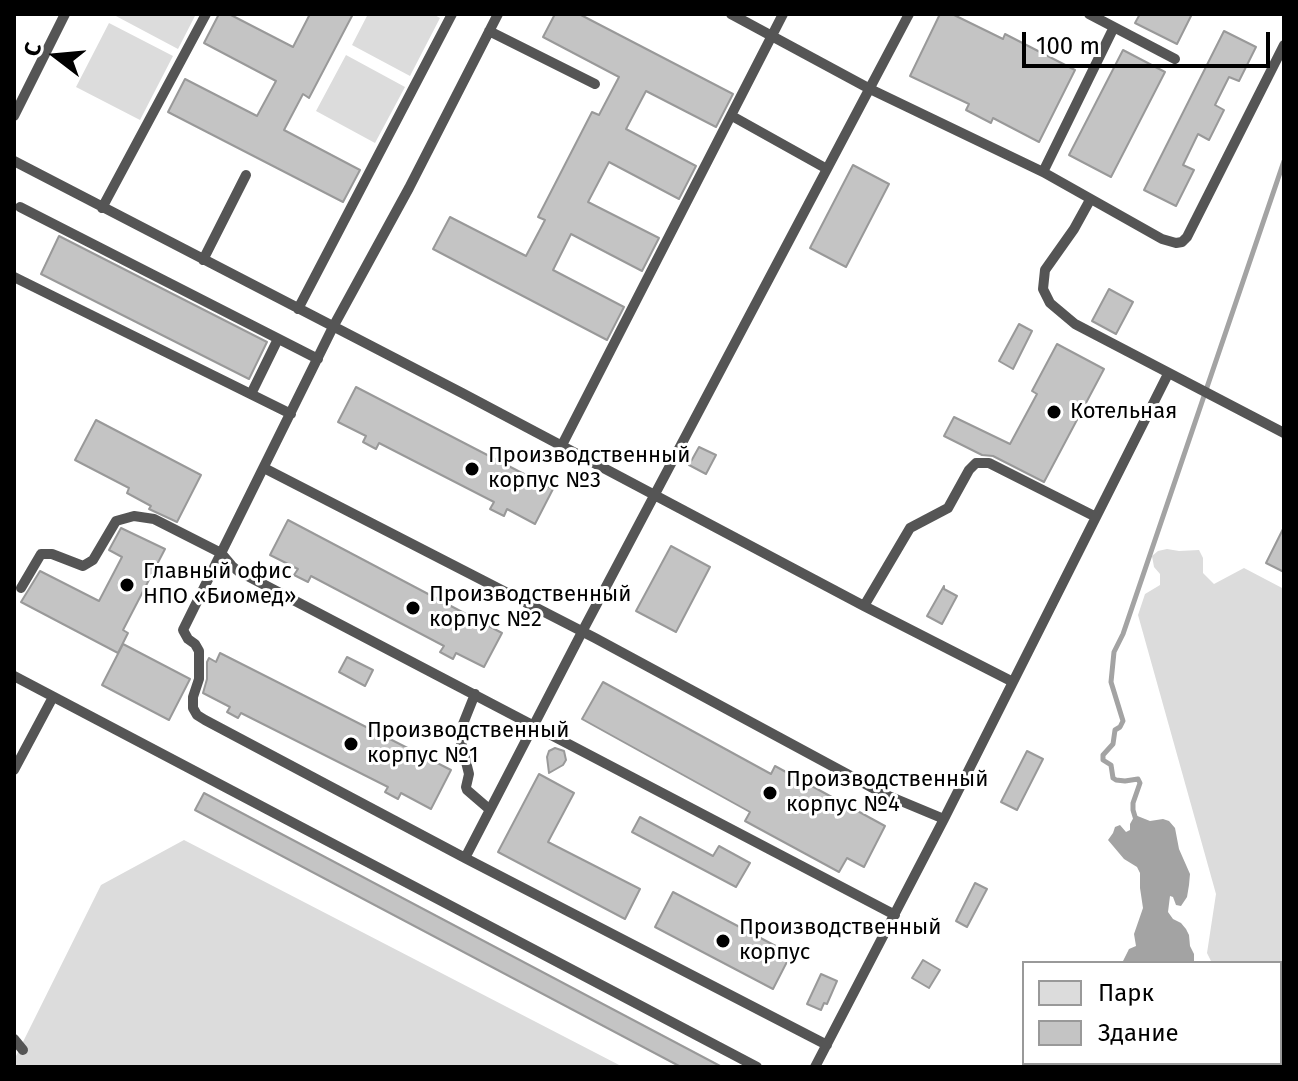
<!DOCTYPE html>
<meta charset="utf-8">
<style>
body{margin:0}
#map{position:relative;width:1298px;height:1081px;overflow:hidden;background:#fff;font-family:"Fira Sans",sans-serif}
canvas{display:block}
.frame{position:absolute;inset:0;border:16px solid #000;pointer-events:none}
.legend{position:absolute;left:1022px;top:961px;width:260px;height:104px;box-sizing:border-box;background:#fff;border:2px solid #999;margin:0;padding:10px 14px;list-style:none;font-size:24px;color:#000}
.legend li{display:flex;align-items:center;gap:16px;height:40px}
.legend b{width:40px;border:2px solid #999}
.north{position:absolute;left:16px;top:16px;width:80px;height:80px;-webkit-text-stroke:6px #fff;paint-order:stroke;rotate:286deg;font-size:22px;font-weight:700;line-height:32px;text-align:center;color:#000}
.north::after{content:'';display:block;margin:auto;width:28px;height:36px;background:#000;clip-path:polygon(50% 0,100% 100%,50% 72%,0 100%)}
.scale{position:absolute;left:1022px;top:32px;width:248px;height:36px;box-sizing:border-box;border:4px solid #000;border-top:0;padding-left:10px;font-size:24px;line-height:28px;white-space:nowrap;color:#000;-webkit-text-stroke:6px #fff;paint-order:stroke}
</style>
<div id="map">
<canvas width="1298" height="1081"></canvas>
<div class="frame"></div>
<ul class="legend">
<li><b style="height:22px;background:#dcdcdc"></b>Парк</li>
<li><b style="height:22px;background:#c4c4c4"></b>Здание</li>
</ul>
<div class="north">С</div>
<div class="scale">100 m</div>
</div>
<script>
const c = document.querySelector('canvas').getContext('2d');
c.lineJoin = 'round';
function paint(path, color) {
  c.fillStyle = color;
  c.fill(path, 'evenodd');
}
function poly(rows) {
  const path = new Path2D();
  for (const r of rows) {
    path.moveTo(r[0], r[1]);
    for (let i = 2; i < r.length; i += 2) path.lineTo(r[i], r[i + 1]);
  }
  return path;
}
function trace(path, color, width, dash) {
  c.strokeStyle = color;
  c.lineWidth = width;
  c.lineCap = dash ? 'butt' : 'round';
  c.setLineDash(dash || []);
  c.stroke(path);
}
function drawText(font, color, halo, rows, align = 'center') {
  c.font = font + ' "Fira Sans",sans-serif';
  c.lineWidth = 6;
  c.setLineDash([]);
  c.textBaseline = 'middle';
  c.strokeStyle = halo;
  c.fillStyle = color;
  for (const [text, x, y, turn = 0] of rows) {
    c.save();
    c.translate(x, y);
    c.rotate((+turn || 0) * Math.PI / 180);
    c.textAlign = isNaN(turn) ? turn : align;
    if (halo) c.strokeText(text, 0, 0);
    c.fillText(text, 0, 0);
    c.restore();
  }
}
paint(poly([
 [115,14,196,14,178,49,114,15],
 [368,14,433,14,440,18,410,76,352,45],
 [109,23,173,56,140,120,76,87],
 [346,55,405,87,375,143,316,111],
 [1167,549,1179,551,1199,550,1203,558,1203,573,1214,584,1244,568,1284,589,1284,1067,1258,1067,1258,1063,1280,1063,1280,963,1212,963,1207,953,1216,894,1138,615,1145,594,1160,585,1160,574,1154,567,1152,556,1158,551],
 [184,840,623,1067,14,1067,14,1060,101,885]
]), '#dcdcdc');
paint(poly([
 [1135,815,1150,821,1163,819,1169,821,1175,828,1179,849,1190,874,1189,885,1187,897,1181,906,1176,905,1173,897,1170,896,1168,912,1173,919,1181,923,1186,929,1189,935,1190,946,1194,954,1194,963,1122,963,1129,949,1136,946,1134,934,1143,908,1140,888,1140,873,1137,867,1124,859,1108,840,1113,833,1115,827,1120,825,1126,832,1130,830,1130,824]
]), '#a3a3a3');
trace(poly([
 [1136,820,1133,810,1133,803,1140,783,1138,779,1125,781,1116,780,1113,778,1111,765,1103,760,1103,755,1113,744,1115,730,1120,727,1123,721,1111,682,1114,652,1123,634,1284,161]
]), '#a3a3a3', 5);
const building = poly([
 [219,14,229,14,293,47,310,14,353,14,309,98,303,94,284,130,360,170,343,202,168,112,185,79,257,116,276,81,204,43,219,14],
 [555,14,579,14,733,94,716,127,646,91,626,129,696,166,679,199,609,162,588,202,659,238,642,271,571,234,553,270,624,307,607,340,433,249,450,217,526,256,545,220,538,217,592,112,599,115,619,77,543,37,555,14],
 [940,14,952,14,1003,39,1005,34,1075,70,1039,142,993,118,991,123,966,110,969,104,910,76,940,14],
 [1140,14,1192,14,1177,44,1135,23,1140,14],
 [1224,31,1256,47,1239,81,1229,77,1215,105,1224,110,1209,140,1198,134,1183,165,1194,170,1176,206,1144,190,1224,31],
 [1123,50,1165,72,1111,177,1069,155,1123,50],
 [853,165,889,184,846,267,810,248,853,165],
 [59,236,267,342,249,379,41,274,59,236],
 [1109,289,1133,302,1116,334,1092,321,1109,289],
 [1019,324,1032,331,1013,369,999,361,1019,324],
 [1057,344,1104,369,1044,482,993,456,982,455,944,436,954,417,1010,444,1037,394,1032,391,1057,344],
 [356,387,553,489,535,524,507,509,504,516,490,509,494,502,379,443,376,449,363,442,366,436,338,422,356,387],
 [96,420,201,475,177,522,149,509,151,506,127,493,129,488,75,460,96,420],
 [699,447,716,455,706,474,689,465,699,447],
 [288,520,502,633,484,667,456,653,453,659,440,652,444,646,311,576,308,582,294,575,298,569,270,555,288,520],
 [1284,527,1284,572,1266,563,1284,527],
 [121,528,165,549,123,630,128,633,118,653,21,602,40,571,99,601,122,557,109,550,121,528],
 [671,546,710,567,676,632,636,611,671,546],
 [944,586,944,589,957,596,942,624,927,616,944,586],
 [123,644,190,679,169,720,102,685,123,644],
 [220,653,451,770,431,809,401,793,398,799,385,792,388,787,241,713,238,718,227,712,230,707,203,693,207,679,207,662,209,658,216,662,220,653],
 [347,657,373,670,365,686,339,672,347,657],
 [603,682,771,774,775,766,885,826,864,867,847,858,839,872,745,821,750,812,582,719,603,682],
 [555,748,564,751,566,760,563,765,549,773,547,757,549,751,555,748],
 [1027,751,1043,759,1017,810,1001,802,1027,751],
 [539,774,574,793,548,842,640,889,625,919,498,852,539,774],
 [204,793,722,1067,681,1067,195,810,204,793],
 [640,817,713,856,719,846,750,863,736,887,632,832,640,817],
 [975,883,987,889,967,927,956,921,975,883],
 [673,892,791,954,773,989,655,927,673,892],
 [923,960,940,970,929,988,912,978,923,960],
 [821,974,837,981,827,1004,824,1003,821,1010,807,1004,821,974]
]);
paint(building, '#c4c4c4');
trace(building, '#999', 2);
trace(poly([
 [498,14,409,188,333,327,183,630,188,639,195,644,199,651,199,679,193,697,193,708,197,715,205,720,465,858,827,1045],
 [731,14,870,89,1043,172,1162,239,1176,243,1182,242,1187,237,1284,45],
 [1089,14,1175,59],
 [489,31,595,84],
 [14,116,65,14],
 [732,116,827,169],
 [14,161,462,393,864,606,1013,682],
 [1043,172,1114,27],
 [1090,200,1074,229,1045,270,1043,289,1050,303,1075,324,1284,433],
 [20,207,318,359],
 [102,208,206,14],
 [203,260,246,175],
 [14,277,291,414],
 [298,309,452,14],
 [251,394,278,339],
 [562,445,783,14],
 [264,468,595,638,884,794,944,819],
 [21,588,41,554,52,554,83,566,93,560,116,521,134,516,154,519,221,553,232,566,238,571,895,915],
 [864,606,910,528,948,508,969,470,976,463,989,463,1096,517],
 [14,676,757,1067],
 [475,694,459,734,469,774,466,787,467,790,489,809],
 [14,770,53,697],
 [465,858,582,632,909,14],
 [14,1039,23,1050],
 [815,1067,944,819,1168,374]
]), '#555', 10);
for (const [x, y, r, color] of [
 [1054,412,8,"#000"],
 [472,469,8,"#000"],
 [127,585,8,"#000"],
 [413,608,8,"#000"],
 [351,744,8,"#000"],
 [770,793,8,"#000"],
 [723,941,8,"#000"]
]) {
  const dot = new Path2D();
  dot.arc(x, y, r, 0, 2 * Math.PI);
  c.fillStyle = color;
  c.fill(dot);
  trace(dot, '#fff', 3);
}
drawText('22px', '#000', '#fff', [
 ["Котельная",1070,412],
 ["Производственный",488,456],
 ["корпус №3",488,481],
 ["Главный офис",143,572],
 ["НПО «Биомед»",143,597],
 ["Производственный",429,595],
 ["корпус №2",429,620],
 ["Производственный",367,731],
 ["корпус №1",367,756],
 ["Производственный",786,780],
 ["корпус №4",786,805],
 ["Производственный",739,928],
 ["корпус",739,953]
], 'left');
</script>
